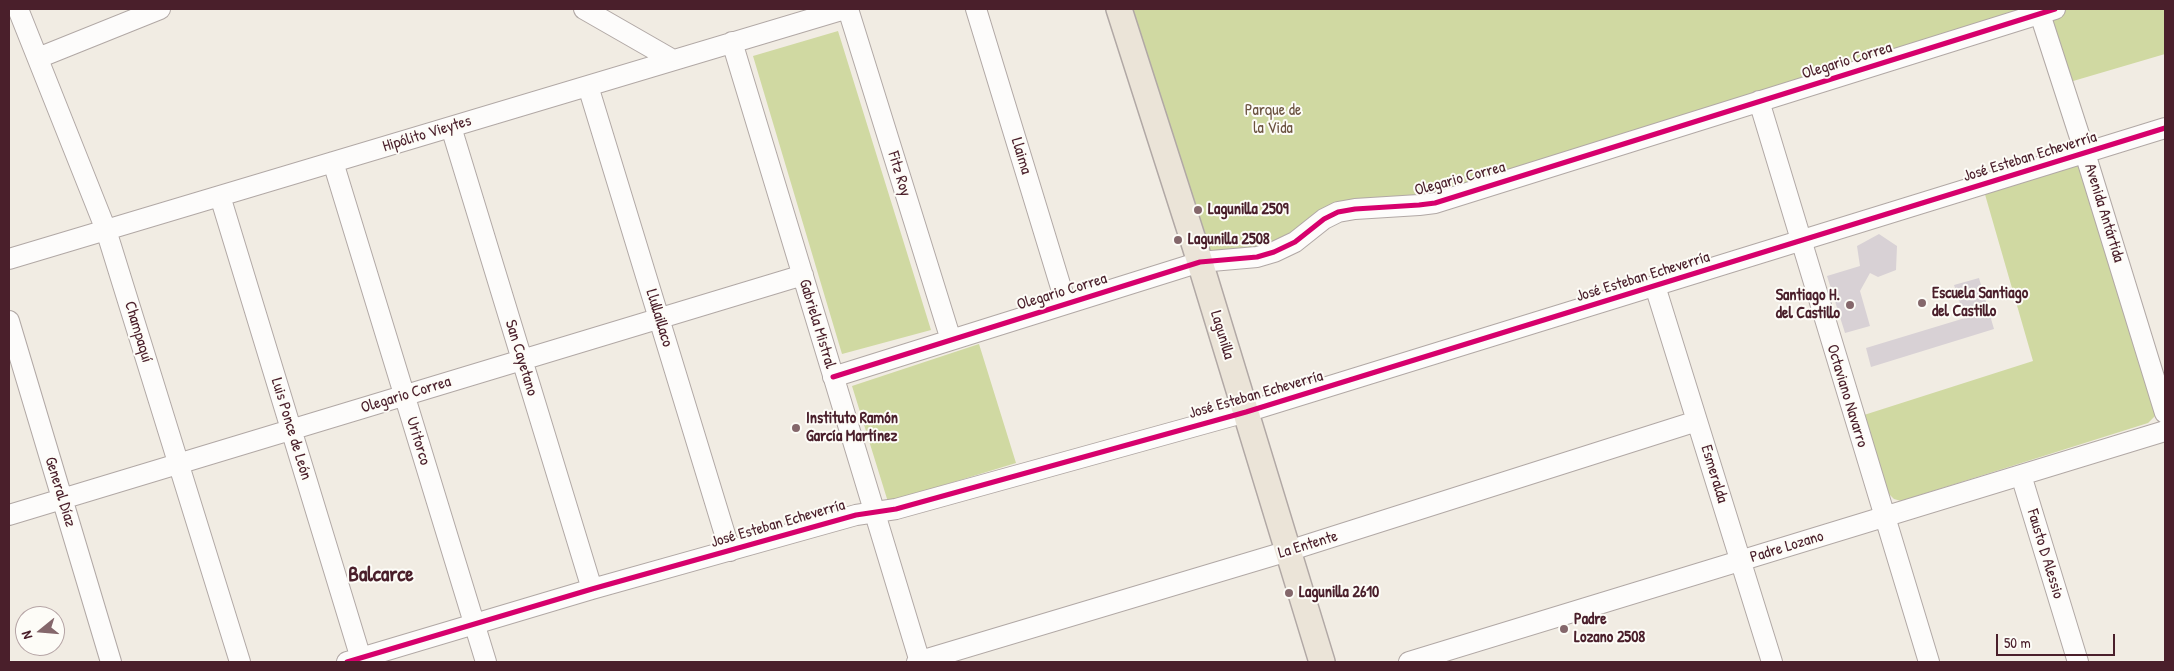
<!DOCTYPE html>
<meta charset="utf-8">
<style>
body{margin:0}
#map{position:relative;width:2174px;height:671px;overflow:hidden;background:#f1ece3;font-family:"Patrick Hand",sans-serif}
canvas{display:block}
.frame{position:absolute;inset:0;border:10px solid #4a1f2b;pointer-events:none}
.north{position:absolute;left:15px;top:606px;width:50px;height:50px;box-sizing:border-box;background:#fdfcf7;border:1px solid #b5a4a5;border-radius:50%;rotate:253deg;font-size:14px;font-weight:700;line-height:20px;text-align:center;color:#4a1f2b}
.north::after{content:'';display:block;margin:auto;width:18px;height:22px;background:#84676b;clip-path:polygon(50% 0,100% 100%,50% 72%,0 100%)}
.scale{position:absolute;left:1996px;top:634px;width:119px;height:22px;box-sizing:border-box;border:2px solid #4a1f2b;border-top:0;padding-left:6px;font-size:15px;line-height:18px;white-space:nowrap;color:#4a1f2b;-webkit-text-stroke:4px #fdfcf7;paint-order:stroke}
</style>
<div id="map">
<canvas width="2174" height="671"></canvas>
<div class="frame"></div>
<div class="north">N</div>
<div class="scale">50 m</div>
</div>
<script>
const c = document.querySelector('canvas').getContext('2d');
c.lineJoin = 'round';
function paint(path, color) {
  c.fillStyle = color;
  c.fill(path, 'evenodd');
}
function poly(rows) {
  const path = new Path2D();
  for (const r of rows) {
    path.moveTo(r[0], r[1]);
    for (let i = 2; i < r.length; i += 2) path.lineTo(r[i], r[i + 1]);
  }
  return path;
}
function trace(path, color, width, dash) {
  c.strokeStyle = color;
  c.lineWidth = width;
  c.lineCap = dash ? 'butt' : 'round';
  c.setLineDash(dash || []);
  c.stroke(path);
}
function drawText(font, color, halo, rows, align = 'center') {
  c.font = font + ' "Patrick Hand",sans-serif';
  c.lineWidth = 4;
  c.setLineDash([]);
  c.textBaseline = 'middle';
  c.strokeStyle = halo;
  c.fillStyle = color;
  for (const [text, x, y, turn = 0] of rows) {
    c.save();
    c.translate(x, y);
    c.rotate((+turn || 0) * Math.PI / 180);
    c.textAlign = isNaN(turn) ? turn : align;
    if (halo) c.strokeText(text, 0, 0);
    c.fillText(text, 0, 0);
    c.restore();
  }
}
paint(poly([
 [1119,9,2165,9,2165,54,2063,84,2040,15,1435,203,1355,209,1295,242,1200,262],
 [838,31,931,330,842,354,753,56],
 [2079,164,2153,405,2155,416,2148,423,1901,501,1894,499,1889,494,1864,415,2033,361,1984,191],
 [979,344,1016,463,888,502,852,386]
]), '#d0d9a2');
paint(poly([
 [1879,234,1897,246,1896,270,1878,277,1870,273,1860,291,1870,326,1845,333,1827,276,1860,266,1857,246],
 [1979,278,1994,329,1871,367,1866,348,1965,318,1954,285]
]), '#d8d1d5');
const minor = poly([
 [18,9,106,230,240,662],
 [584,9,673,60],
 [848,9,951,340],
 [976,9,1066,304],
 [2040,14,2085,153,2165,413],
 [732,42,920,662],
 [38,58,160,9],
 [588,86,730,551],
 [1759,101,1929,662],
 [451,127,592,589],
 [333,162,486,662],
 [220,196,362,662],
 [9,259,845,9],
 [1655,286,1772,662],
 [9,321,111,662],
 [833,377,1200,262,1257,257,1274,252,1295,242,1324,219,1338,212,1355,209,1419,205,1435,203,2055,9],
 [2021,475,2078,662],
 [9,515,803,275],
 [347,662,592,589,856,515,896,509,1246,412,2165,128],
 [917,662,1288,551,1697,421],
 [1409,662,2165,431]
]);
const major = poly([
 [1119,9,1195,246,1322,662]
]);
trace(minor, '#b1a8a5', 22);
trace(major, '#b1a8a5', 28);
trace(minor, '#fdfcfb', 20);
trace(major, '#ebe4d8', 25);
trace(poly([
 [833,377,1200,262,1257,257,1274,252,1295,242,1324,219,1338,212,1355,209,1419,205,1435,203,2055,9],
 [347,662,592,589,856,515,896,509,1246,412,2165,128]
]), '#d6006c', 5);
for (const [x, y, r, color] of [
 [1198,210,5,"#84676b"],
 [1178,240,5,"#84676b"],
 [1922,303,5,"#84676b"],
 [1850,305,5,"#84676b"],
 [796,428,5,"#84676b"],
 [1289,593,5,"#84676b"],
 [1564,629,5,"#84676b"]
]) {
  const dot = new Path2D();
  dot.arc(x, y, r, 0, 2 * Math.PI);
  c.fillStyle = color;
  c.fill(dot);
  trace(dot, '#fdfcf7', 2);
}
drawText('16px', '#4a1f2b', '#fdfcf7', [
 ["Olegario Correa",1847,61,-17],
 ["Hipólito Vieytes",427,134,-17],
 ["Llaima",1021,156,73],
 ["José Esteban Echeverría",2030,157,-17],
 ["Fitz Roy",899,174,73],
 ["Olegario Correa",1460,179,-15],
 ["Avenida Antártida",2104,213,73],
 ["José Esteban Echeverría",1643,277,-17],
 ["Olegario Correa",1062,292,-17],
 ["Llullaillaco",659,318,73],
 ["Gabriela Mistral",817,324,73],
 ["Champaquí",138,332,73],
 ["Lagunilla",1222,335,73],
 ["San Cayetano",521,358,73],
 ["Olegario Correa",406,395,-17],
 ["José Esteban Echeverría",1256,395,-16],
 ["Octaviano Navarro",1847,396,73],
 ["Luis Ponce de León",291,429,73],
 ["Uritorco",418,441,73],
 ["Esmeralda",1714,474,73],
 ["General Díaz",60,492,73],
 ["José Esteban Echeverría",778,524,-16],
 ["La Entente",1308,545,-17],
 ["Padre Lozano",1787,547,-17],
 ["Fausto D Alessio",2045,554,73]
]);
drawText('16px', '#6a523f', '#fdfcf7', [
 ["Parque de",1273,111],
 ["la Vida",1273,129]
]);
drawText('bold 16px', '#4a1f2b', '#fdfcf7', [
 ["Lagunilla 2509",1208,210],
 ["Lagunilla 2508",1188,240],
 ["Escuela Santiago",1932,294],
 ["del Castillo",1932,312],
 ["Santiago H.",1840,296,"right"],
 ["del Castillo",1840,314,"right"],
 ["Instituto Ramón",806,419],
 ["García Martínez",806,437],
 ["Lagunilla 2610",1299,593],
 ["Padre",1574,620],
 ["Lozano 2508",1574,638]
], 'left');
drawText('bold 21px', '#4a1f2b', '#fdfcf7', [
 ["Balcarce",381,575]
]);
</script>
